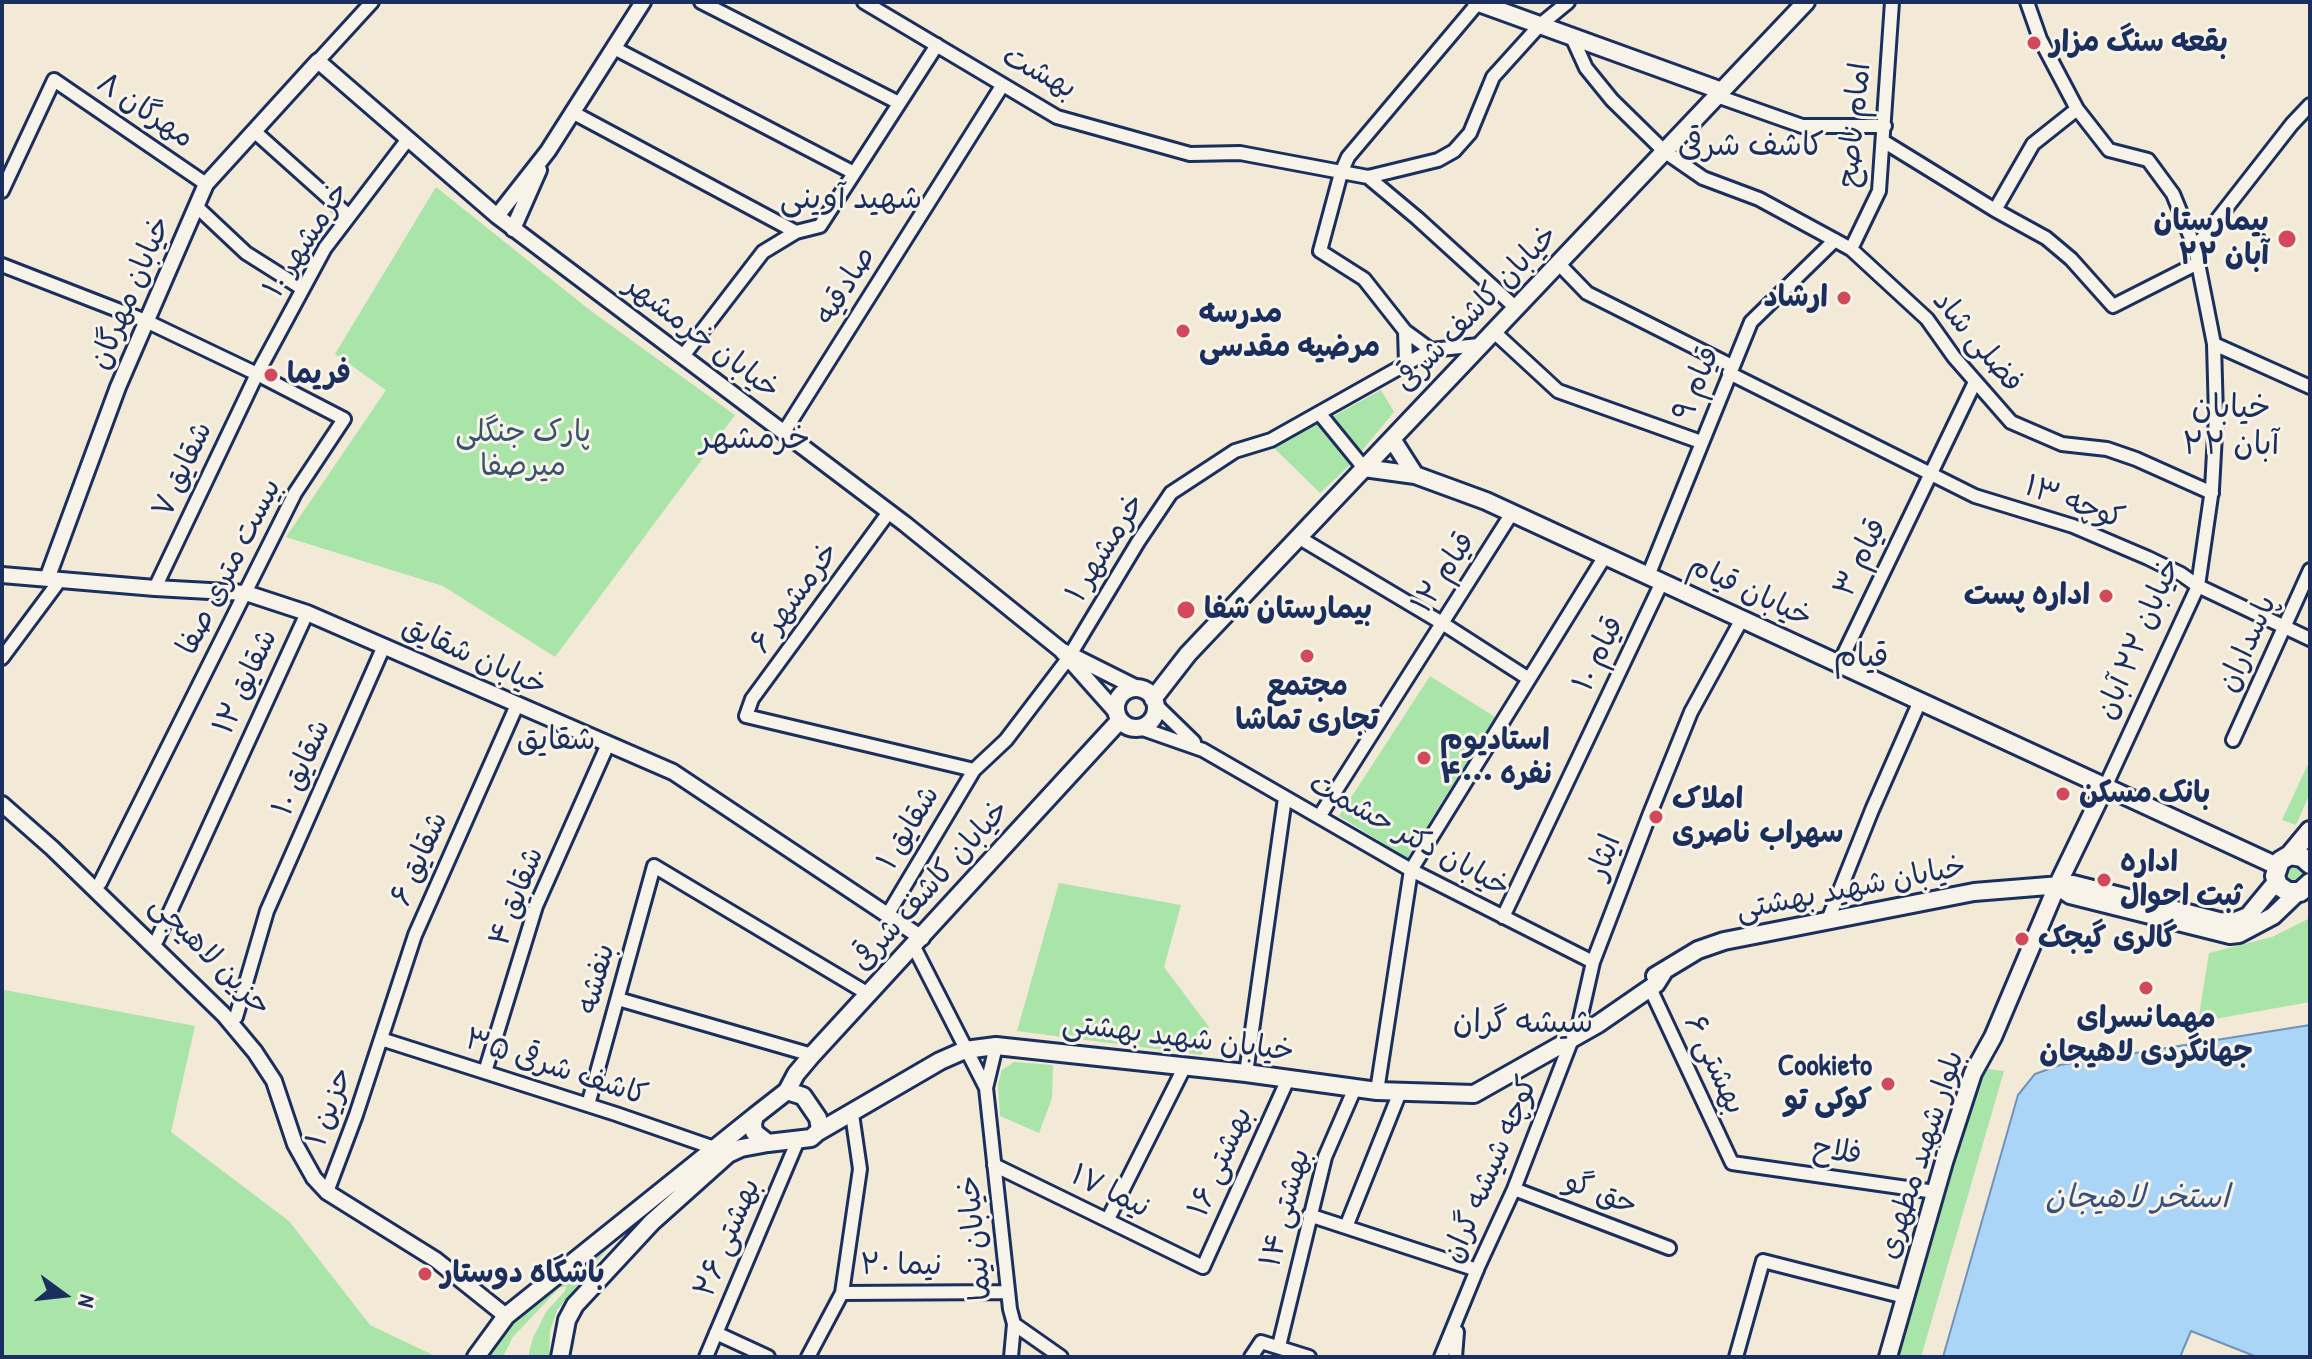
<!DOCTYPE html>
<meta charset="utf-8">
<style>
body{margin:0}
#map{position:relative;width:2312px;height:1359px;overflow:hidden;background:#f3e9d7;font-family:"Patrick Hand",sans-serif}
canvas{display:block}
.frame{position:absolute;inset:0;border:4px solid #1b2f5e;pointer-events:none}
.north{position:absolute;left:24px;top:1255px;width:80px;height:80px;-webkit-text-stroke:6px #f7f3e8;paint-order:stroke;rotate:105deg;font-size:22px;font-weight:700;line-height:32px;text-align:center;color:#1b2f5e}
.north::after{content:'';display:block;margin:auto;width:28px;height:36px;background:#1b2f5e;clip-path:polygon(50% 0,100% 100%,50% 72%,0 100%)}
</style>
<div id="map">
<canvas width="2312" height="1359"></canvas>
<div class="frame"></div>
<div class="north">N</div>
</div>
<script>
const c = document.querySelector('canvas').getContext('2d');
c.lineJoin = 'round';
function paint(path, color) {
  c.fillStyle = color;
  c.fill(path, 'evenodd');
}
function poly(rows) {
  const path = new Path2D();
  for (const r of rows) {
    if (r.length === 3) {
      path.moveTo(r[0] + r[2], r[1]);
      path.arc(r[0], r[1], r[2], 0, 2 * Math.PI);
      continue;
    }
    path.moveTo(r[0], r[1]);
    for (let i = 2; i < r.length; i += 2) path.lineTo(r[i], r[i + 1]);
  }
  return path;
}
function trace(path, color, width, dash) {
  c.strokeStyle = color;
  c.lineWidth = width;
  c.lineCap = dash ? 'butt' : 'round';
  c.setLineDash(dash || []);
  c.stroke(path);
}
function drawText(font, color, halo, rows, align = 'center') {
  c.font = font + ' "Patrick Hand","Playpen Sans Arabic",sans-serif';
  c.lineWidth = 6;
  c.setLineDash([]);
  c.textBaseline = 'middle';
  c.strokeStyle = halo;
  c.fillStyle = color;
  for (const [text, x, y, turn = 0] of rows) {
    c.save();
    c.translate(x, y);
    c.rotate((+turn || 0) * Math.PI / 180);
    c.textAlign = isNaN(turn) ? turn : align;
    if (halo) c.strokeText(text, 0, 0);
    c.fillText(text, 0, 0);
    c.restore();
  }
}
paint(poly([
 [436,187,591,311,735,415,555,657,443,586,286,537,386,390,335,354],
 [1381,390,1394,412,1360,453,1332,417],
 [1318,423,1350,465,1320,493,1273,447],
 [1430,676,1495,717,1407,858,1339,816],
 [2310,760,2310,793,2296,825,2282,820],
 [2294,874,11],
 [1059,883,1181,905,1164,967,1209,1027,1202,1055,1017,1031],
 [2310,918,2310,1002,2198,1022,2209,953,2272,937],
 [5,990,195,1026,171,1132,289,1221,370,1325,437,1357,2,1357,2,991],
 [1014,1062,1053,1065,1052,1098,1039,1133,1000,1116,998,1084,1002,1070],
 [1988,1069,2004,1071,1921,1357,1899,1357,1978,1082],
 [616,1238,557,1310,550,1331,549,1357,528,1357,533,1338,546,1312,565,1291,566,1286,559,1288,512,1338,503,1357,484,1357,503,1332,529,1307]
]), '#a9e4a9');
const water = poly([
 [2310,1025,2310,1357,2257,1357,2191,1331,2180,1357,1943,1357,2018,1095,2035,1074,2060,1065,2310,1025]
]);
paint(water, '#abd5f6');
trace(water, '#7193b9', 2);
const minor = poly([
 [701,2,899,103],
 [864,2,1057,117,1190,154,1240,153,1368,177,1417,218,1516,308],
 [2027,2,2040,39,2077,109,2109,150,2148,160,2173,194,2195,248,2214,344,2216,416,2212,489,2198,586,2105,787],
 [1571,35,1586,68,1612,100,1664,151,1703,178,1759,199,1851,249,1927,319,1954,357,2011,422,2062,444,2107,449,2136,459,2212,493],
 [614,48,854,173],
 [318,61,372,2],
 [1717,96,1802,126,1885,126],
 [572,112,796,232],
 [254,131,349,216],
 [1883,141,1995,210,2046,238,2071,259,2113,306,2198,263],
 [1368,177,1438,160,1454,151,1470,133,1493,77,1540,25,1568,2],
 [2,191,54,80,206,184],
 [196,206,246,253,303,289],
 [1995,210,2033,144,2077,109],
 [2195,248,2292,124,2310,105],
 [1851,249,1879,191,1892,2],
 [1558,263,1587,293,1732,366],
 [2,265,146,321,257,374,344,419,295,493,100,883],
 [1405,331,1406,363],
 [1493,331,1558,391,1701,442],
 [2214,344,2310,387],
 [1431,350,1405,331,1364,279,1320,251,1341,173,1348,157,1478,3],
 [683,356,763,252,796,232,820,226,937,45],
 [1729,373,1975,496,2073,526,2148,558,2181,574,2198,586,2310,639],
 [1320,414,1364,468],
 [784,432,1002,86],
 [889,512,752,699,746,716,974,770],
 [1298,537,1442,623,1529,679],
 [1648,576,1751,322,1835,240],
 [155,588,257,374,325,248,408,139],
 [2,658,60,580],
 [1839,664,1975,382],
 [1155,704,1194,742],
 [1140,728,1203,750,1411,870,1593,962],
 [2233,740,2310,570],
 [1319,817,1512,513],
 [888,914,974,770,1006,740,1067,660,1138,542,1171,493,1235,451,1271,440,1431,350,1479,345],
 [1503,917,1662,582],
 [1828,920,1872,810,1920,701],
 [157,940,307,613],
 [914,947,986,1088],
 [1650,988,1732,1163,1935,1192],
 [618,999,812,1055],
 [236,1017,267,911,384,646],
 [1579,1024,1593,962,1649,816,1691,712,1742,619],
 [381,1039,616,1114,720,1150],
 [996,1046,986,1088,1010,1309,1014,1324,1061,1357],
 [485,1072,536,906,608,744],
 [1246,1073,1285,798],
 [1377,1091,1411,870,1605,556],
 [588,1105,654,866,870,995],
 [994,1165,1203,1267,1288,1079],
 [1514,1189,1669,1248],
 [327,1192,356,1115,415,935,517,705],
 [1309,1215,1477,1270],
 [1108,1219,1185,1066],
 [1346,1227,1400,1092],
 [842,1293,1007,1292],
 [716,1333,768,1357],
 [1279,1346,1325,1157,1355,1088],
 [706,1357,798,1140],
 [808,1357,842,1293,860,1169,852,1114],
 [1011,1357,1014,1324],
 [1251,1357,1261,1342,1309,1357],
 [1441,1357,1478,1267,1514,1189,1572,1039],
 [1455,1357,1457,1332],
 [1736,1357,1763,1261,1905,1297]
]);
const tertiary = poly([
 [497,216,548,151,643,2],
 [513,229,539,170],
 [2,575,155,588,246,593,307,613,673,772,922,938],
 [47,579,118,387,206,184,318,61,497,216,905,524,1061,650,1117,713],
 [1063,651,1137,688],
 [2,804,52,848,224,1015,255,1052,274,1081,295,1144,314,1178,327,1192,436,1260,506,1316]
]);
const secondary = poly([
 [1476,2,1722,91],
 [1392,439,1415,475],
 [1364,468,1415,475,1486,501,2277,866],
 [1136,708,20],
 [1153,699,1188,654,1806,2],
 [2057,886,2070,895,2230,935,2239,934,2273,916,2297,893],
 [1655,976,1698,950,1724,941,1974,892,2073,884,2219,921,2233,922,2248,916,2276,882],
 [787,1091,796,1074,812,1055,1120,720],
 [787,1091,803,1096,818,1118,820,1130,811,1138,768,1143,754,1132,753,1124,755,1116,787,1091],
 [818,1132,940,1061,965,1050,996,1046,1246,1073,1377,1091,1474,1094,1598,1024,1656,984,1663,973],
 [476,1357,506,1316,755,1116],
 [560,1357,567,1320,575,1305,652,1222,728,1154,741,1148,768,1143],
 [1888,1357,1944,1162,1973,1073,1993,1037,2057,886,2105,787]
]);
const primary = poly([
 [2290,855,2310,831],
 [2310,864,2302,857,2290,855,2280,861,2275,876,2278,885,2288,892,2300,892,2310,883]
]);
trace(minor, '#1b2f5e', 18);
trace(tertiary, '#1b2f5e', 20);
trace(secondary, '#1b2f5e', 22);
trace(primary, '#1b2f5e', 24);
trace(minor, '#f7f3e8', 12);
trace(tertiary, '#f7f3e8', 14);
trace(secondary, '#f7f3e8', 16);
trace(primary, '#f7f3e8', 18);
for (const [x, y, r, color] of [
 [2034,43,8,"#d1495b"],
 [2287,239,10,"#d1495b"],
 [1844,298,8,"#d1495b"],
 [1183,331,8,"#d1495b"],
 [271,375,8,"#d1495b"],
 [2106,596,8,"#d1495b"],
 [1186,610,10,"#d1495b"],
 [1307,656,8,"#d1495b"],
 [1424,758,8,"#d1495b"],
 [2063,794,8,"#d1495b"],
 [1656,817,8,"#d1495b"],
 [2104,880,8,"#d1495b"],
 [2022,939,8,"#d1495b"],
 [2146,988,8,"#d1495b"],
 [1888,1084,8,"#d1495b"],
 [425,1274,8,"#d1495b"]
]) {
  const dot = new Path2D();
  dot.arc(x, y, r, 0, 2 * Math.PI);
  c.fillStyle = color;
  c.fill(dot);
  trace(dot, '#f7f3e8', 3);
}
drawText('bold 30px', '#1b2f5e', '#f7f3e8', [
 ["بقعه سنگ مزار",2050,43],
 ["بیمارستان",2269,222,"right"],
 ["۲۲ آبان",2269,256,"right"],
 ["ارشاد",1828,298,"right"],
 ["مدرسه",1199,314],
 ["مرضیه مقدسی",1199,348],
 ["فریما",287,375],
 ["اداره پست",2090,596,"right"],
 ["بیمارستان شفا",1204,610],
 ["مجتمع",1307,687,"center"],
 ["تجاری تماشا",1307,721,"center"],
 ["استادیوم",1440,741],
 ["۴۰۰۰ نفره",1440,775],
 ["بانک مسکن",2079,794],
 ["املاک",1672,800],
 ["سهراب ناصری",1672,834],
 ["اداره",2120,863],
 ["ثبت احوال",2120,897],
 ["گالری گیجک",2038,939],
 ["مهمانسرای",2146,1019,"center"],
 ["جهانگردی لاهیجان",2146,1053,"center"],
 ["Cookieto",1872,1067,"right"],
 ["کوکی تو",1872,1101,"right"],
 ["باشگاه دوستار",441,1274]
], 'left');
drawText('30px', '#1b2f5e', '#f7f3e8', [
 ["بهشت",1039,73,28],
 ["مهرگان ۸",145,111,34],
 ["امام ناصح",1855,125,-84],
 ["خرمشهر ۱۰",307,240,-57],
 ["صادقیه",846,286,-58],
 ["خیابان مهرگان",131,293,-67],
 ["خیابان کاشف شرقی",1477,309,-46],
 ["خیابان خرمشهر",702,338,37],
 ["فضلی شاد",1977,342,50],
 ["قیام ۹",1697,384,-68],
 ["شقایق ۷",183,470,-65],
 ["کوچه ۱۳",2074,503,20],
 ["خرمشهر ۱",1106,548,-58],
 ["قیام ۳",1861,558,-64],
 ["بیست متری صفا",230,567,-63],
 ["قیام ۱۲",1444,573,-57],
 ["خیابان قیام",1750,592,25],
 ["خرمشهر ۶",795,598,-54],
 ["خیابان ۲۲ آبان",2139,639,-67],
 ["پاسداران",2248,644,-66],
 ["قیام ۱۰",1599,654,-64],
 ["خیابان شقایق",474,657,24],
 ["شقایق ۱۲",246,682,-65],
 ["شقایق ۱۰",302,768,-66],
 ["شقایق ۱",909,828,-59],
 ["خیابان دکتر حشمت",1409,836,29],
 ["ایثار",1605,857,-69],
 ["شقایق ۶",420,859,-66],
 ["خیابان کاشف شرقی",931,886,-48],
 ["خیابان شهید بهشتی",1851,889,-11],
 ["شقایق ۴",517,897,-69],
 ["حزین لاهیجی",210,956,45],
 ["بنفشه",597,979,-75],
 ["خیابان شهید بهشتی",1178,1038,7],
 ["بهشتی ۶",1714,1065,65],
 ["کاشف شرقی ۳۵",556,1068,18],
 ["حزین ۱",330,1107,-70],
 ["فلاح",1837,1152,8],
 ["بلوار شهید مطهری",1922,1155,-72],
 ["بهشتی ۱۶",1221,1162,-66],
 ["کوچه شیشه گران",1491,1170,-67],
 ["نیما ۱۷",1110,1192,26],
 ["حق گو",1601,1194,21],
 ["بهشتی ۱۴",1286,1208,-75],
 ["بهشتی ۲۶",728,1238,-67],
 ["خیابان نیما",976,1238,-96],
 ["نیما ۲۰",901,1266]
]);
drawText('30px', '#37536d', '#f7f3e8', [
 ["پارک جنگلی",523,433],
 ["میرصفا",523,467]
]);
drawText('32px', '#1b2f5e', '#f7f3e8', [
 ["کاشف شرقی",1751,146],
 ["شهید آوینی",851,199],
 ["خیابان",2231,408],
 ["۲۲ آبان",2231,445],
 ["خرمشهر",755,439],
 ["قیام",1861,657],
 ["شقایق",556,740],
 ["شیشه گران",1523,1023]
]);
drawText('italic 32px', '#38507c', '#f7f3e8', [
 ["استخر لاهیجان",2137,1198]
]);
</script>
